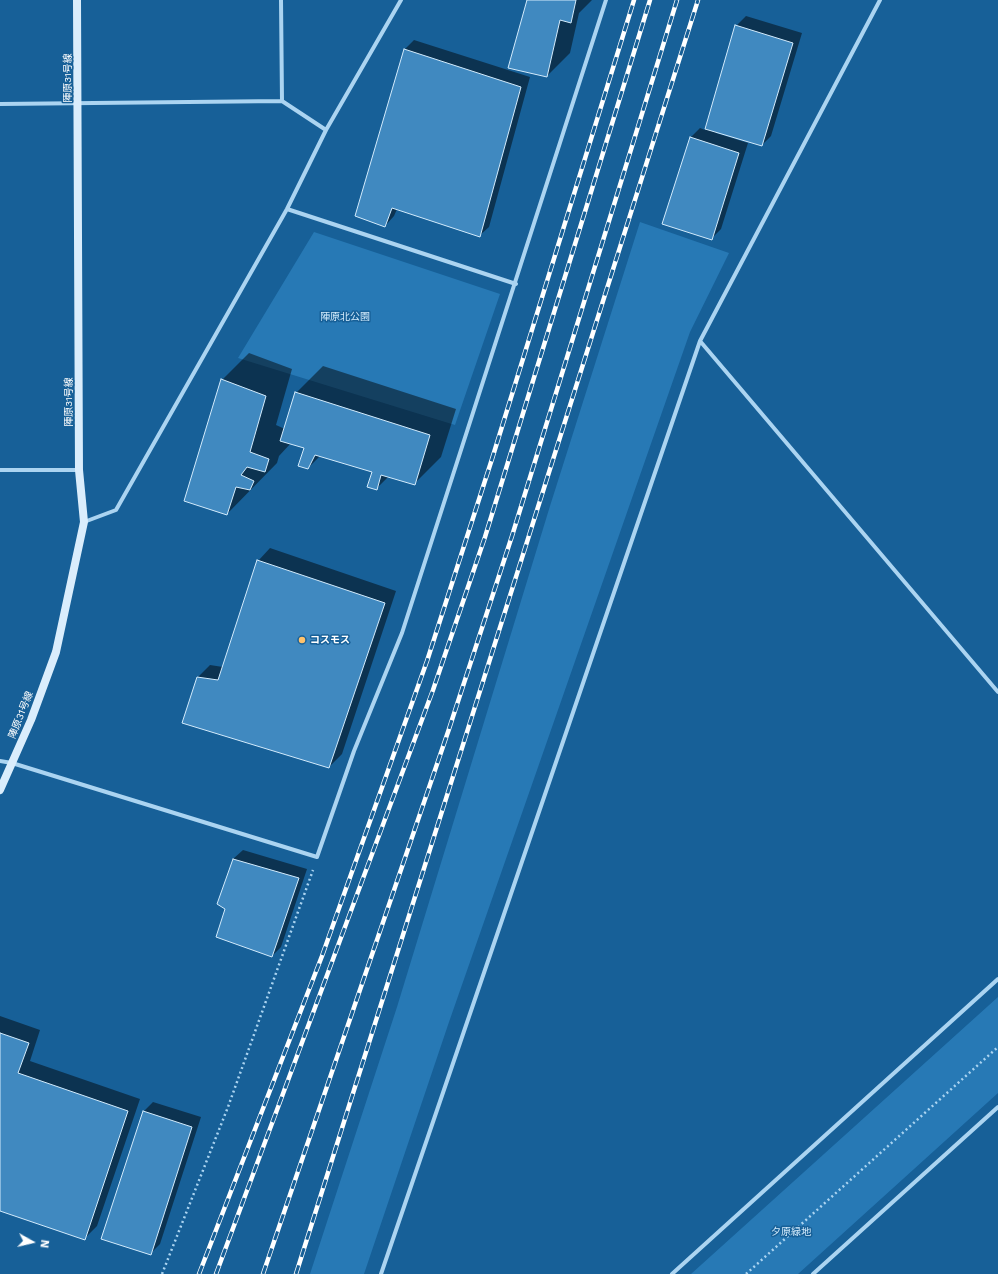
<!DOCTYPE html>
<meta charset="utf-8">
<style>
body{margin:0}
#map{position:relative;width:998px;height:1274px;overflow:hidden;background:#176098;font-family:"Work Sans",sans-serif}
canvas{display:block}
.north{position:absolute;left:12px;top:1222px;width:40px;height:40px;-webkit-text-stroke:3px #176098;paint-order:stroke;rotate:98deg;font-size:11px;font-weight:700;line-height:16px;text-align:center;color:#fff}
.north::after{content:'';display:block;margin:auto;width:14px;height:18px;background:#fff;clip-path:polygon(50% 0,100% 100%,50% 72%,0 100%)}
</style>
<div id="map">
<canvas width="998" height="1274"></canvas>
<div class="north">N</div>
</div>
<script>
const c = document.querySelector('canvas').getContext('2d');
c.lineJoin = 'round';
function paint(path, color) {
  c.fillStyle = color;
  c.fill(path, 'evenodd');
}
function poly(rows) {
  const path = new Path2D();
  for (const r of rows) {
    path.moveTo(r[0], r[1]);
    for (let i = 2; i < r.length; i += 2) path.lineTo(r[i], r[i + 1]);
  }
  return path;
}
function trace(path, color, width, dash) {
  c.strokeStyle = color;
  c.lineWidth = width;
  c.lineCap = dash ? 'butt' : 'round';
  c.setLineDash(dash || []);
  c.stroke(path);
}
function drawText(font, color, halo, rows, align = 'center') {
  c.font = font + ' "Work Sans","Noto Sans JP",sans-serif';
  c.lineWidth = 3;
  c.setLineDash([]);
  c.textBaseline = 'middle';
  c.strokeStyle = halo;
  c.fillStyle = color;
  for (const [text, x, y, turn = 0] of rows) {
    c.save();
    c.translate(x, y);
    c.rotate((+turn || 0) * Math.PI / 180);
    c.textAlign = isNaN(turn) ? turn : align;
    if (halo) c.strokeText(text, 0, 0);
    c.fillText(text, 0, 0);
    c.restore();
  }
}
paint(poly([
 [640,222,729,253,690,332,449,1022,364,1274,310,1274,397,1007,550,506],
 [314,232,500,294,455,425,238,358],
 [998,997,998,1093,798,1274,691,1274]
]), '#2779b5');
paint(poly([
 [528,0,592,0,579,13,570,53,547,76],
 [746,16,802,33,771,136,762,145,717,132,716,133,748,143,721,229,711,239,690,138,700,128,705,130,736,26],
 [414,40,530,77,489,227,479,236,397,209,394,216,385,226,405,49],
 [249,353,292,369,276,425,285,429,296,393,323,366,456,409,441,457,414,484,389,476,376,489,373,471,321,455,308,468,305,448,291,443,279,456,277,463,227,514,222,380],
 [270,548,396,591,342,754,329,767,198,677,210,665,223,667,258,561],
 [243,850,307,869,281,947,272,956,227,908,233,859],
 [0,1016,40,1030,30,1061,140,1099,97,1226,84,1239,0,1210],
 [153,1102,201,1117,160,1244,150,1254,102,1238,144,1111]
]), '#0007');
const building = poly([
 [527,0,576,0,571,23,560,20,547,77,508,68,527,0],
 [735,25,793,43,762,146,705,129,735,25],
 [404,49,521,87,480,237,392,208,385,227,355,216,404,49],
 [690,137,739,153,712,240,662,224,690,137],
 [221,379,266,396,250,452,269,459,265,472,247,467,241,475,254,481,250,490,236,487,227,515,184,501,221,379],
 [295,392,430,435,415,485,381,475,377,490,367,487,372,472,315,455,308,469,298,466,304,448,280,441,295,392],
 [257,560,385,603,329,768,182,723,197,677,218,680,257,560],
 [233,859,299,878,272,957,216,937,225,909,217,904,233,859],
 [0,1033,29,1043,18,1073,128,1111,85,1240,0,1211,0,1033],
 [143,1111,192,1127,151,1255,101,1239,143,1111]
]);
paint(building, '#4089c0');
trace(building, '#d3ebfc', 1);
trace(poly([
 [162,1274,228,1107,313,870],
 [746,1274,998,1047]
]), '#abd4f1', 2.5, [2, 3]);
trace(poly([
 [281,0,282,101],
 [0,104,282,101,326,130],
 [287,209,516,284],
 [700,341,998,692],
 [0,470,79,470],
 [84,522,116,510,287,209,326,130,401,0],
 [0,761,12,763,317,857,354,751,402,633,606,0],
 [381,1274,700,341,880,0],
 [672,1274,998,979],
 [813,1274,998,1107]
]), '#abd4f1', 4);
trace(poly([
 [0,790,31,720,56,652,84,522,79,470,77,0]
]), '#daedfc', 8);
const rail = poly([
 [199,1274,322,956,427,661,492,459,634,0],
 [216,1274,433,690,485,537,650,0],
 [263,1274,449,729,512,536,677,0],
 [296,1274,698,0]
]);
trace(rail, '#fff', 4.5);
trace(rail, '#176098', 3, [9]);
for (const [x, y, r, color] of [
 [302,640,4,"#ffc26c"]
]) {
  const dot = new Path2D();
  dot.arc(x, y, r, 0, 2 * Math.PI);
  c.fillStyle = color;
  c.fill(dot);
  trace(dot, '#176098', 1.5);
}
drawText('10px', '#fff', '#176098', [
 ["陣原31号線",68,78,-90],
 ["陣原31号線",69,402,-90],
 ["陣原31号線",21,715,-68]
]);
drawText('10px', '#d3ebfc', '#176098', [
 ["陣原北公園",345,317],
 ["夕原緑地",791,1232]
]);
drawText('bold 10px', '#fff', '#176098', [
 ["コスモス",310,640]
], 'left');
</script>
